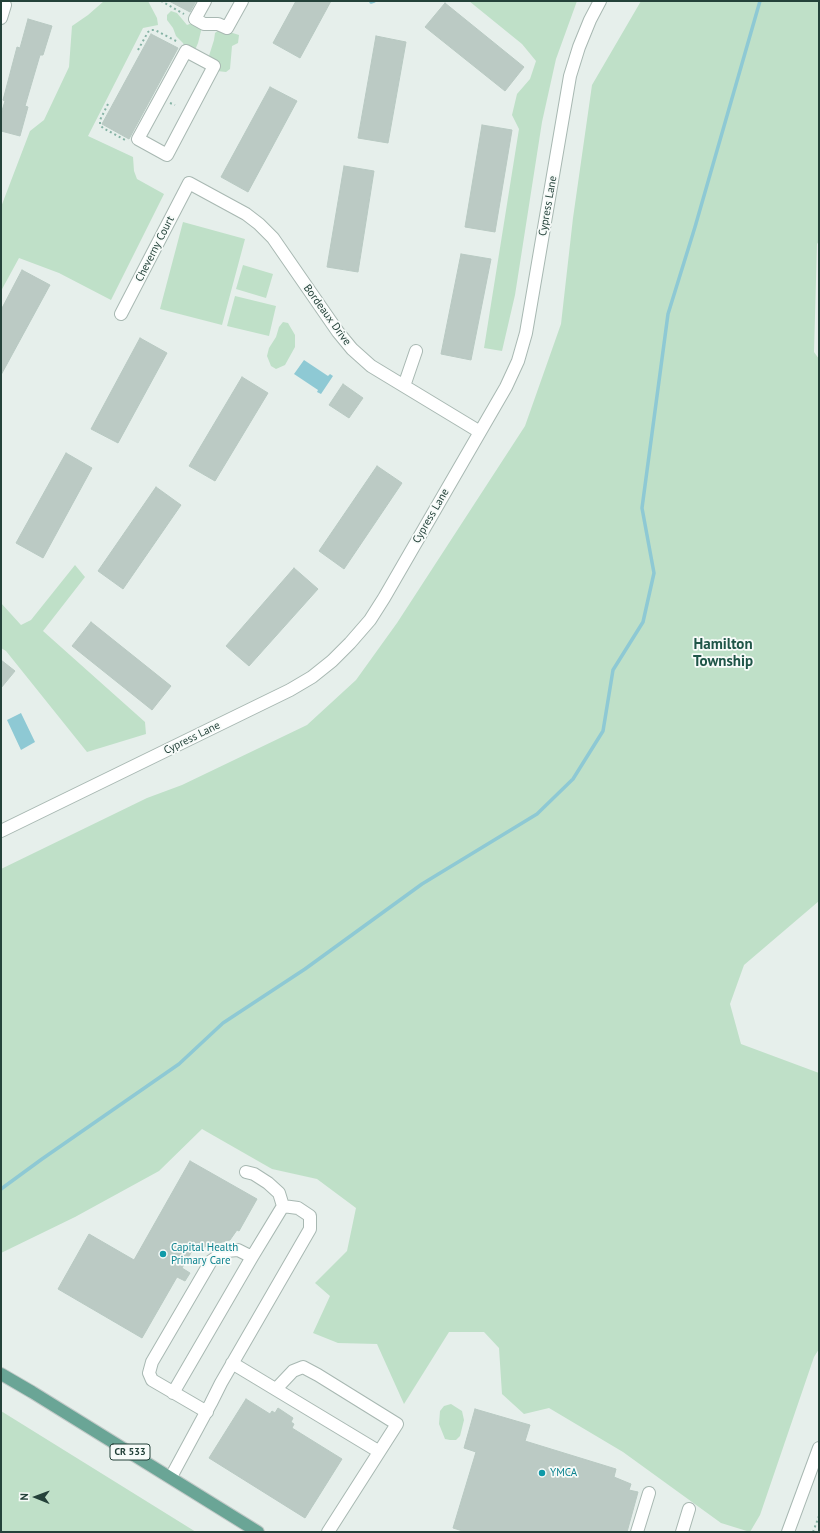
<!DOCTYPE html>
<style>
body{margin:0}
#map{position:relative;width:820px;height:1533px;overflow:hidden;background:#e6efeb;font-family:"PT Sans",sans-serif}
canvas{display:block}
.frame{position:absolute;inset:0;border:2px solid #24423a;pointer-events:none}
.north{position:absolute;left:16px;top:1477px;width:40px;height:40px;-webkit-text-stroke:3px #f7fbf9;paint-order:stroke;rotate:271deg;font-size:11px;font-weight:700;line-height:16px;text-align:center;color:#24423a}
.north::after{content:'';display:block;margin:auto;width:14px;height:18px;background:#24423a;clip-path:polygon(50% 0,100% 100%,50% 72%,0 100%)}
</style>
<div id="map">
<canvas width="820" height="1533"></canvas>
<div class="frame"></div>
<div class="north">N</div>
</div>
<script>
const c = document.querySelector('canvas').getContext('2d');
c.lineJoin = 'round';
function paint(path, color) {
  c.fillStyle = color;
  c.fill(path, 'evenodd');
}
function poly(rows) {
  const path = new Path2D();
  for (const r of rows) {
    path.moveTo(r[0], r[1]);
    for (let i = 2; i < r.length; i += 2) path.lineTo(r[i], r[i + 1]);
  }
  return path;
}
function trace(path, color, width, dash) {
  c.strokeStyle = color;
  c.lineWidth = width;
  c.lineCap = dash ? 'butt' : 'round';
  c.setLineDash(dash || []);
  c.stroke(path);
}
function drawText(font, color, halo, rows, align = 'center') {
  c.font = font + ' "PT Sans",sans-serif';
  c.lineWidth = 3.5;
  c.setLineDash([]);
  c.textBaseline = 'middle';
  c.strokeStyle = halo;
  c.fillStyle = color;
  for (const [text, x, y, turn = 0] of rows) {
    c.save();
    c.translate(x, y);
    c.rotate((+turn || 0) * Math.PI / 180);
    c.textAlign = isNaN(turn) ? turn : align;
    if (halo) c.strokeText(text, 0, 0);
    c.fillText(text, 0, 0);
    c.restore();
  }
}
paint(poly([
 [104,1,148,1,157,18,158,25,143,28,88,136,133,157,134,171,137,179,164,194,111,300,59,273,19,258,1,291,1,207,30,131,44,120,69,67,72,26,88,15],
 [469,1,577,1,556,59,542,122,515,295,502,351,484,348,519,129,512,115,517,94,530,79,536,61,522,44],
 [641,1,817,1,819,3,819,241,817,244,814,352,819,359,819,901,744,965,730,1004,741,1044,819,1073,819,1349,814,1357,760,1515,750,1532,721,1523,623,1452,549,1408,524,1414,502,1394,499,1348,484,1332,449,1332,404,1404,377,1344,338,1343,313,1333,330,1296,315,1283,347,1251,356,1208,317,1179,272,1169,202,1129,159,1171,75,1217,1,1253,1,869,147,798,182,785,307,725,356,680,397,623,525,426,561,324,573,218,592,85],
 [171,11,177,13,187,25,195,22,202,27,198,43,195,50,185,47,183,43,176,36,173,28,167,20,167,15],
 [220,29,239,35,238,43,232,46,230,69,226,72,217,71,208,59,214,40,215,33],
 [183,222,245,239,222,325,160,309],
 [243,265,273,274,266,298,236,289],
 [235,296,276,306,269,336,227,326],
 [283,322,288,323,295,335,295,347,285,365,276,369,271,366,267,356,269,348,276,337,279,327],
 [75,565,85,577,43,631,145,722,146,734,87,752,6,651,1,648,1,603,21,625,31,620],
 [451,1404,462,1411,464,1420,460,1436,456,1440,450,1440,445,1439,439,1424,440,1411,444,1406],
 [1,1411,138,1496,196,1532,1,1532]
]), '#bfe0c8');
paint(poly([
 [304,360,328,376,330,374,333,376,321,394,317,392,318,390,294,374],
 [21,713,35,742,21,750,7,720]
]), '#8ec9d4');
trace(poly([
 [371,2,374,1],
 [1,1189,42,1159,179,1064,223,1023,305,969,422,884,537,814,573,779,603,731,613,670,643,622,654,573,642,508,668,314,695,227,760,1]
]), '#8ec9d4', 3.5);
const building = poly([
 [169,1,196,1,190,12,169,1],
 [296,1,331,1,300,58,273,43,296,1],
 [445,3,524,67,505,91,425,27,445,3],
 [28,19,52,26,43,55,40,55,25,106,28,107,20,136,1,131,1,114,5,101,3,100,17,47,20,48,28,19],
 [151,34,178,48,129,139,102,124,151,34],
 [376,36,406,42,388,143,358,138,376,36],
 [270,87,297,101,248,192,221,177,270,87],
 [482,125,512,130,495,232,465,227,482,125],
 [344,166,374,171,358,272,327,267,344,166],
 [461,254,491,259,471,360,441,354,461,254],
 [22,270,50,285,1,375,1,310,22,270],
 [140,338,167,353,118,443,91,429,140,338],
 [242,377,268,393,215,481,189,466,242,377],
 [343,384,363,398,349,418,329,405,343,384],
 [66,453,92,468,43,558,16,543,66,453],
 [377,466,402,483,344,569,319,551,377,466],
 [156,487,181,505,123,589,98,571,156,487],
 [294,568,318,589,249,666,226,646,294,568],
 [91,622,171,686,152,710,72,646,91,622],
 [1,660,15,671,1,688,1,660],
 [190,1161,257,1199,239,1231,237,1230,230,1240,200,1248,195,1246,182,1268,190,1273,185,1281,177,1277,142,1338,58,1289,89,1234,134,1260,190,1161],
 [246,1399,270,1414,272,1411,275,1413,278,1408,293,1418,291,1422,294,1424,292,1428,342,1459,305,1518,209,1458,246,1399],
 [475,1409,530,1425,525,1441,616,1469,614,1477,631,1484,629,1490,638,1492,627,1532,466,1532,453,1528,476,1452,464,1448,475,1409]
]);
paint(building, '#bbcac4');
trace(building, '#b8c9c2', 1);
const minor = poly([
 [205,1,195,19,204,24,218,24,227,28,242,1],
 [1,4,5,5,1,18],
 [186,51,214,66,167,155,138,139,186,51],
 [121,314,189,183,246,214,259,224,273,238,338,332,352,349,371,366,480,432],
 [404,386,416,351],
 [1,831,290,690,312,677,332,661,350,643,370,620,384,598,506,387,518,361,526,333,570,76,579,47,590,20,600,1],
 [232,1363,378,1451],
 [276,1389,293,1371,303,1367,318,1375,397,1424,328,1532],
 [173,1393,252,1257,283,1206],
 [207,1412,152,1380,149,1373,152,1362,211,1261,226,1251,238,1250,252,1257],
 [171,1477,211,1403,221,1383,310,1229,310,1216,298,1208,283,1206,279,1193,268,1183,254,1174,246,1172],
 [637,1532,649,1493],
 [682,1532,689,1509],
 [788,1532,819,1448]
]);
const major = poly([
 [1,1374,32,1392,258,1532]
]);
trace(minor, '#a8b8b2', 14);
trace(major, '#c2cac8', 14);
trace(poly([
 [161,1,184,14],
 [138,50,148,32,151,30,155,30,178,42],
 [170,103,175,105],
 [108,104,100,120,100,125,103,128,127,141],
 [813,1532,819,1516]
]), '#86b3a5', 2, [2, 3]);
trace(minor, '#fff', 12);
trace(major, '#6aa596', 12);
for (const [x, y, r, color] of [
 [163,1254,4,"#0f9aa8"],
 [542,1473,4,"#0f9aa8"]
]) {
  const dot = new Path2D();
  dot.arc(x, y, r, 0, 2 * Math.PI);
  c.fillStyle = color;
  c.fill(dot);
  trace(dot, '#f7fbf9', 1.5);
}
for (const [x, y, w] of [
 [130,1452,40]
]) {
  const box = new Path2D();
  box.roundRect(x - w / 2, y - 8, w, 16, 3);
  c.fillStyle = '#f7fbf9';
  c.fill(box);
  trace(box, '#24423a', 1);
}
drawText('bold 10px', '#24423a', null, [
 ["CR 533",130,1452]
]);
drawText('11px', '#24423a', '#f7fbf9', [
 ["Cypress Lane",548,206,-80],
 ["Cheverny Court",155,249,-63],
 ["Bordeaux Drive",327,315,54],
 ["Cypress Lane",431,516,-60],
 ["Cypress Lane",192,738,-26]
]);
drawText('11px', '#0d838f', '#f7fbf9', [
 ["Capital Health",171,1248],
 ["Primary Care",171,1261],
 ["YMCA",550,1473]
], 'left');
drawText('bold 15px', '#1f5548', '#f7fbf9', [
 ["Hamilton",723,645],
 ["Township",723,662]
]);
</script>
